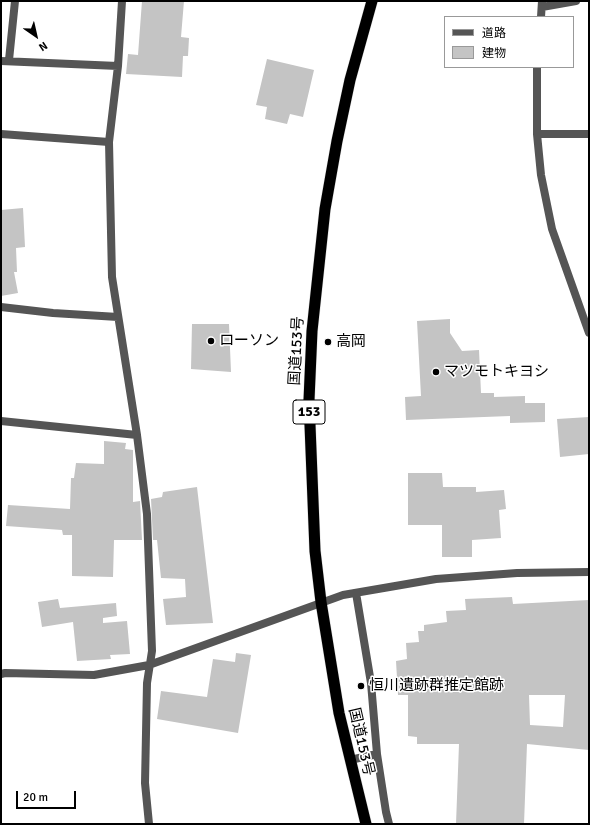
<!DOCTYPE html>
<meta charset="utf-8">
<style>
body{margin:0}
#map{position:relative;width:590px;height:825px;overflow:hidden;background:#fff;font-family:Signika,"Noto Sans JP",sans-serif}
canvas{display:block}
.frame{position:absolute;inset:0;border:2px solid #000;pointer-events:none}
.legend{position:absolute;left:444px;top:16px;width:130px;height:52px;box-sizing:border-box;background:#fff;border:1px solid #999;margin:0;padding:5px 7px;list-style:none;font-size:12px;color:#000}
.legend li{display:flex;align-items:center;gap:8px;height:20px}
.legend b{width:20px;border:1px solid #999}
.north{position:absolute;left:16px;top:16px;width:40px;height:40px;-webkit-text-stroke:3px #fff;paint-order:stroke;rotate:146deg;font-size:11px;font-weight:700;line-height:16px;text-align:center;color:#000}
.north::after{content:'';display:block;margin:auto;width:14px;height:18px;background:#000;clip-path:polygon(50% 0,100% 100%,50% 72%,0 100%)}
.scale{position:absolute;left:16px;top:791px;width:60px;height:18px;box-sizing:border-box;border:2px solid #000;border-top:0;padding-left:5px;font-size:12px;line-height:14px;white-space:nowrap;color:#000;-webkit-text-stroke:3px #fff;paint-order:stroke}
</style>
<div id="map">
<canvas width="590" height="825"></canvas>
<div class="frame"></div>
<ul class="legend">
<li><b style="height:5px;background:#555"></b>道路</li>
<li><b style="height:11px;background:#c4c4c4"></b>建物</li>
</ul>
<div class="north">N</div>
<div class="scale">20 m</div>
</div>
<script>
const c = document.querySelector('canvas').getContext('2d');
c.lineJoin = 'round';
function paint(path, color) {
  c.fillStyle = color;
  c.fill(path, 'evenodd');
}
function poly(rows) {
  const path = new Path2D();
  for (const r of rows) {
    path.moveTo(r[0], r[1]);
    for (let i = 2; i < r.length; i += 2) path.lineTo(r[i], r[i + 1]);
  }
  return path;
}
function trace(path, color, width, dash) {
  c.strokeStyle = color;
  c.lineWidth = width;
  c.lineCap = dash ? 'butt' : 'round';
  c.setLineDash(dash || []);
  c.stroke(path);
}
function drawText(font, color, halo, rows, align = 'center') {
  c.font = font + ' Signika,"Noto Sans JP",sans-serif';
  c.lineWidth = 3;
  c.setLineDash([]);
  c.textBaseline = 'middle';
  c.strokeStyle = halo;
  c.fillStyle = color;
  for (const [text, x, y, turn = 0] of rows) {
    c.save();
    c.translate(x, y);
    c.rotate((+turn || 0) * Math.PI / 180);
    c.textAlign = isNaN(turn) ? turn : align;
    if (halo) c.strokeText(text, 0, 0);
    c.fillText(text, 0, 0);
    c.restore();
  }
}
paint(poly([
 [142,1,184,1,181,37,189,38,188,56,183,56,182,77,126,74,128,54,138,55],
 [267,59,314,70,303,117,290,114,287,124,265,119,267,107,256,105],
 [23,208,25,247,16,248,17,272,14,272,18,293,1,296,1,210],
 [450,319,450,333,462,351,479,350,481,393,494,393,494,397,525,396,525,403,545,403,545,422,510,423,510,416,406,420,405,397,421,396,417,321],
 [192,324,229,324,231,372,191,369],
 [589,417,589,454,560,457,557,419],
 [104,441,126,443,125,449,133,450,133,502,140,501,142,540,114,540,113,577,72,576,72,535,63,535,62,530,6,526,8,505,70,509,71,478,74,478,76,463,104,464],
 [408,473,442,473,443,487,476,487,476,492,504,490,506,509,499,510,501,538,472,540,472,557,442,557,442,525,408,525],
 [197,487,213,623,166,625,163,599,186,597,185,579,161,578,157,540,153,540,151,499,162,497,163,492],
 [512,597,513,604,589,600,589,750,527,744,524,824,456,824,459,744,417,744,417,737,408,736,408,695,398,695,396,661,407,659,406,643,419,642,418,631,424,631,424,625,447,622,446,611,466,610,465,599],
 [529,695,565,695,563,727,530,725],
 [58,599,60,608,116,603,117,616,103,618,103,623,127,621,130,654,110,655,111,659,77,661,73,622,42,627,38,602],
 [236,653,251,655,238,733,157,719,161,691,207,697,213,659,235,662]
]), '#c4c4c4');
const trunk = poly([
 [366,824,339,713,321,602,315,551,309,400,312,331,325,209,337,141,350,80,372,1]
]);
trace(trunk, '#dbdbdb', 12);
trace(poly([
 [122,1,118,66,109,142,112,277,137,435,147,514,152,651,147,683,145,783,149,824],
 [542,7,576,1],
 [541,17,542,1],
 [9,60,15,1],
 [1,61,118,66],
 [537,67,537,134,541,175,552,229,589,333],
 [1,134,109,142],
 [537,134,589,134],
 [1,307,53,313,118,317],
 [1,421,137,435],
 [356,593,371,683,377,754],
 [1,674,5,673,94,675,149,665,343,595,436,579,517,573,589,572],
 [350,760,377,754,386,812,389,824]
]), '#555', 8);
trace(trunk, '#000', 11);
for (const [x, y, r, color] of [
 [211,341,4,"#000"],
 [328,342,4,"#000"],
 [436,372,4,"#000"],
 [361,686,4,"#000"]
]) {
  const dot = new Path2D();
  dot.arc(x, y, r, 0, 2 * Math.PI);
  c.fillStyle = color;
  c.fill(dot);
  trace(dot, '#fff', 1.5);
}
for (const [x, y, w] of [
 [309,412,32]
]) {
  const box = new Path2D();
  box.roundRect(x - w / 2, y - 12, w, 24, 3);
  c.fillStyle = '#fff';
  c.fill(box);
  trace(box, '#000', 1);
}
drawText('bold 14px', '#000', null, [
 ["153",309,412]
]);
drawText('15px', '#000', '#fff', [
 ["ローソン",219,341],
 ["高岡",336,342],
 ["マツモトキヨシ",444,372],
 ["恒川遺跡群推定館跡",369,686]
], 'left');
drawText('15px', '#000', '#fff', [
 ["国道153号",297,351,-87],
 ["国道153号",361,742,77]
]);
</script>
